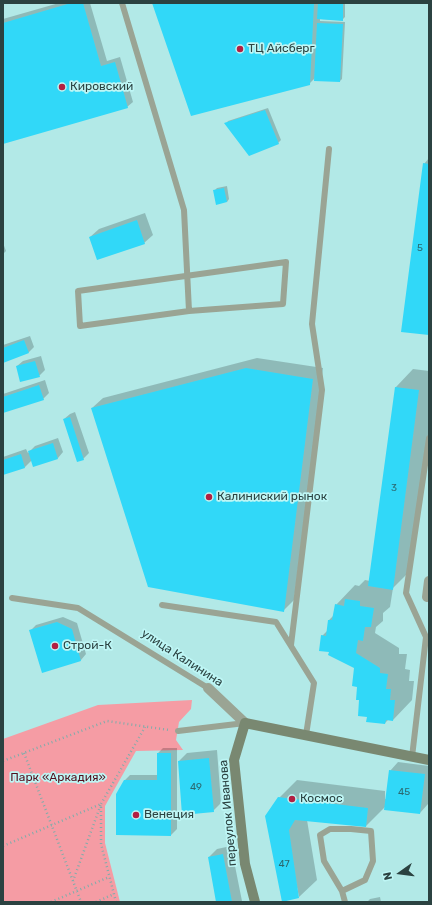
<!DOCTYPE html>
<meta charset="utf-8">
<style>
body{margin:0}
#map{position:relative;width:432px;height:905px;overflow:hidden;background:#b2e9e7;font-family:Rubik,sans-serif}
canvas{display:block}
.frame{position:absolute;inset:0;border:4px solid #2b4241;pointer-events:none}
.north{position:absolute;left:380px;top:853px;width:40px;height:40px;-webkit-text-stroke:3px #bef6f5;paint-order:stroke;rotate:256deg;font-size:11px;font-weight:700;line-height:16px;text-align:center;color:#2b4241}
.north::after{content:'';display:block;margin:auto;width:14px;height:18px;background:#2b4241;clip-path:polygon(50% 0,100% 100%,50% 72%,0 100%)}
</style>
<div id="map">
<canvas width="432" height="905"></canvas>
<div class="frame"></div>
<div class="north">N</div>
</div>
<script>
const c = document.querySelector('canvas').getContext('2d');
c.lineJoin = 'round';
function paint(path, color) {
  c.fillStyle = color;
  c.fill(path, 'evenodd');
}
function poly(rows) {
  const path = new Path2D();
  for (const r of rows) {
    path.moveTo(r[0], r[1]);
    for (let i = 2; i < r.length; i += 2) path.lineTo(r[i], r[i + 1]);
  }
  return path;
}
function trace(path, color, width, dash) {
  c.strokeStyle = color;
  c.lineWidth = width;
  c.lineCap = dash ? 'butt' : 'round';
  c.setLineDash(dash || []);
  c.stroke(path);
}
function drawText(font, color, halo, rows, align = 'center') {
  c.font = font + ' Rubik,sans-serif';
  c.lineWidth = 3.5;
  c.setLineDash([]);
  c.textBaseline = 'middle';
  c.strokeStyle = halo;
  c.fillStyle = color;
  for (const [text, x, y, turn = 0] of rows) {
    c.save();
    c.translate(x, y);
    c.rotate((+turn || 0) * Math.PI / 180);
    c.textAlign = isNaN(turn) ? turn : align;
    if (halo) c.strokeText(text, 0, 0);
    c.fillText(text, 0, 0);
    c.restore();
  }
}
paint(poly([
 [192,700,191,709,179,722,176,740,183,750,136,751,105,806,105,843,120,902,3,902,3,739,98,705]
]), '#f59ca4');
paint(poly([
 [59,3,90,3,107,61,120,57,133,102,127,107,3,143,3,19],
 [153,3,345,3,345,17,342,20,320,19,320,21,345,22,342,79,340,81,315,78,309,84],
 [268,108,281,140,278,143,226,124,228,121],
 [429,158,429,334,424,164],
 [227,186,229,199,227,202,214,191,217,188],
 [145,213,153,235,144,243,90,237,99,229],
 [3,243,6,251,3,254],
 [30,336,34,347,29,352,3,362,3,345],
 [41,356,45,370,39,376,17,366,23,361],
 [257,358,323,368,294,600,283,611,92,408,103,398],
 [413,369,429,371,429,428,410,571,393,588,390,607,383,613,383,621,376,627,375,633,399,648,399,654,407,654,405,669,410,670,409,681,414,681,412,700,393,720,389,719,385,723,368,716,360,700,355,667,330,651,322,636,328,630,329,620,334,615,336,605,355,585,359,586,365,580,370,581,396,387],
 [45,380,49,393,43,399,3,412,3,394],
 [75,412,89,453,83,459,64,419,70,414],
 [58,438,63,452,58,458,32,460,25,467,3,474,3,457,26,449,28,453,35,446],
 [63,617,77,623,86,654,81,660,42,671,30,631,36,625],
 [163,748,177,748,177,829,171,835,125,780,130,775,158,775,158,753],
 [217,750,221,803,213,811,179,761,187,753],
 [398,762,429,766,428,804,420,813,386,806,366,826,307,820,317,880,299,897,279,798,297,780,385,791,385,799,387,799,390,771],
 [231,846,242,901,217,902,209,857,217,849],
 [380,897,381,902,367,902,370,899]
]), '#0003');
paint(poly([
 [71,3,83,3,101,66,115,62,128,108,3,144,3,23],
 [152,3,314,3,310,85,191,116],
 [318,3,343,3,343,21,317,19],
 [317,23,343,24,340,82,314,81],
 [265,110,279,144,249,156,224,123],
 [423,163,429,164,429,335,401,332],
 [224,188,227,202,216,205,213,190],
 [137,220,145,244,97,260,89,237],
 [24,340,29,353,3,363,3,348],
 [35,361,40,377,20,382,16,366],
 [246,368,313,379,284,612,148,587,91,408],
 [39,385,44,400,3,413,3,397],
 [395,387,419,390,393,590,368,586],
 [70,417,84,460,77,462,63,419],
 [53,443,58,459,33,467,28,451],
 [21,454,25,468,3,475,3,460],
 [345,599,360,601,360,606,374,608,371,627,365,627,363,641,358,640,356,653,380,668,380,673,388,674,386,689,391,689,390,700,395,700,393,721,386,720,385,724,366,722,367,717,358,716,359,700,356,700,357,687,352,686,354,668,328,655,329,652,319,651,321,635,326,636,328,620,332,620,335,604,344,606],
 [57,622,72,629,81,661,42,673,29,630],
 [157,753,171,753,171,836,116,835,116,794,124,780,157,780],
 [209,758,214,812,182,815,178,761],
 [389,770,425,774,420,814,384,810],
 [278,797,368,808,366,827,295,820,289,830,299,898,282,902,265,816],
 [223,854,232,902,216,902,208,857]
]), '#31d8f8');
trace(poly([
 [24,753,81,902],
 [3,761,107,721,169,730],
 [3,846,101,804,73,881],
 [51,902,109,877],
 [96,902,114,894],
 [116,902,101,844,101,804,145,727]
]), '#81acab', 2.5, [1, 3]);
trace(poly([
 [122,3,184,210,189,311],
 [286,262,283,304,189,311,80,326,78,291,286,262],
 [12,598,78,608,208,688],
 [162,605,276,622,314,683,306,735],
 [291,645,322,390,312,324,329,149],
 [178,731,245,723],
 [412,757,426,637,406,593,429,438],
 [342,891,365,880,373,861,371,831,351,829,330,829,320,835,324,861,342,891,345,902]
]), '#9aa494', 6);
trace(poly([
 [427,597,429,581],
 [208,688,245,723]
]), '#9aa494', 10);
trace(poly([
 [255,902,245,864,234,760,245,723,429,760]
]), '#798871', 10);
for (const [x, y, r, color] of [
 [240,49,4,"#b21f42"],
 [62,87,4,"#b21f42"],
 [209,497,4,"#b21f42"],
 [55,646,4,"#b21f42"],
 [292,799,4,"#b21f42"],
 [136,815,4,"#b21f42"]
]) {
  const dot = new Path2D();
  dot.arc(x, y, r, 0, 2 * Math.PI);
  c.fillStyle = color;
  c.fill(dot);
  trace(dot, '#bef6f5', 1.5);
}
drawText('10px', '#2c686f', null, [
 ["5",420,248],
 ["3",394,488],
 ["49",196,787],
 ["45",404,792],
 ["47",284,864]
]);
drawText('12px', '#2b4241', '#bef6f5', [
 ["ТЦ Айсберг",248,49],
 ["Кировский",70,87],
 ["Калиниский рынок",217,497],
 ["Строй-К",63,646],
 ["Космос",300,799],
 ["Венеция",144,815]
], 'left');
drawText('12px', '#2b4241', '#bef6f5', [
 ["улица Калинина",182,658,33],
 ["переулок Иванова",228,813,-95]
]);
drawText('12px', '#520e1c', '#bef6f5', [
 ["Парк «Аркадия»",58,778]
]);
</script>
